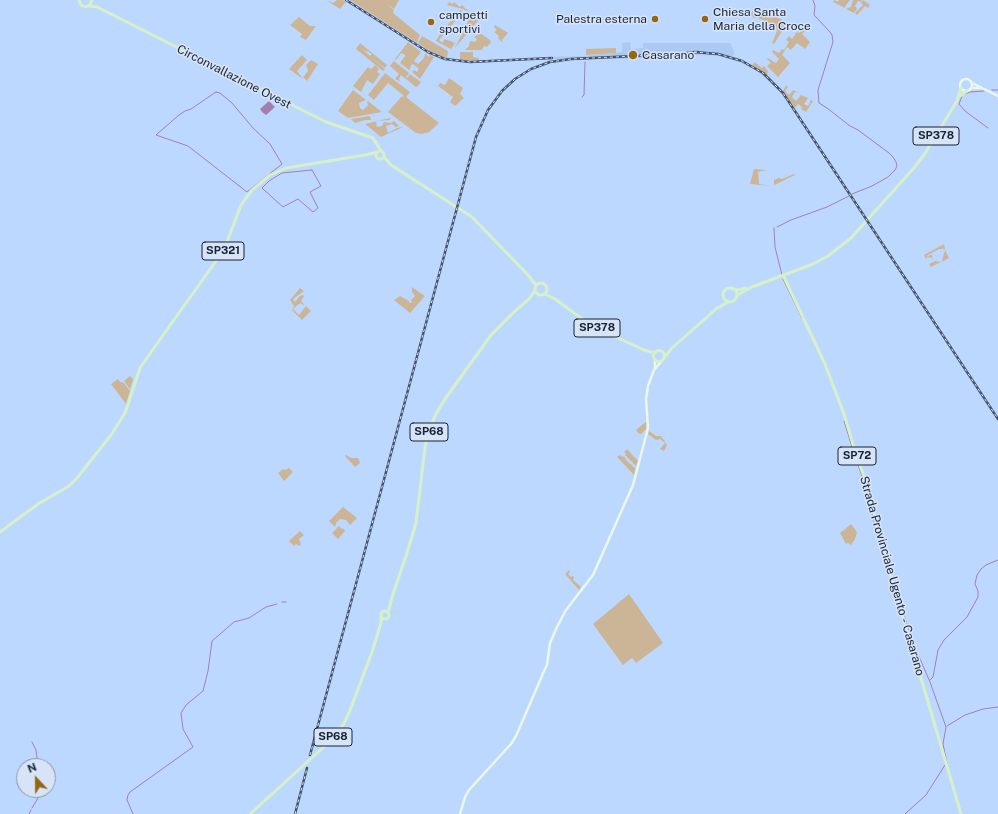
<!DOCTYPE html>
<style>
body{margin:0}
#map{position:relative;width:998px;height:814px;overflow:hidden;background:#bdd8fe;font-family:"Public Sans",sans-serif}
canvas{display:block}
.north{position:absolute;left:16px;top:758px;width:40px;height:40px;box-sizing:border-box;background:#d7e4f7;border:1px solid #8a97a9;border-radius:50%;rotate:338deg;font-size:11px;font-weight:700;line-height:16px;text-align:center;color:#172335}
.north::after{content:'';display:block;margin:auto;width:14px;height:18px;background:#956715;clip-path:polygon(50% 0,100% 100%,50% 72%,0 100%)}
</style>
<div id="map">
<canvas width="998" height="814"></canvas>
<div class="north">N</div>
</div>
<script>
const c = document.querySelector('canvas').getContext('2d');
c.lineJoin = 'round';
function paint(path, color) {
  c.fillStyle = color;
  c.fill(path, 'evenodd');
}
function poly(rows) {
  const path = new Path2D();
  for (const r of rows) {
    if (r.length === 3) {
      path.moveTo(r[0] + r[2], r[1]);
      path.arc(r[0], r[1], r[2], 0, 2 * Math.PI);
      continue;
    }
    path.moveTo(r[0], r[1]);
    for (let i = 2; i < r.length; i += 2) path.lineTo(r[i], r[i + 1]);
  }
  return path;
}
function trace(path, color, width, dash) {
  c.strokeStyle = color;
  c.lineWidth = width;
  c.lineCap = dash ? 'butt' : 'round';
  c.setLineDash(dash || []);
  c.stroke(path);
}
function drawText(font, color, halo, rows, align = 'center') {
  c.font = font + ' "Public Sans",sans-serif';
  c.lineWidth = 3;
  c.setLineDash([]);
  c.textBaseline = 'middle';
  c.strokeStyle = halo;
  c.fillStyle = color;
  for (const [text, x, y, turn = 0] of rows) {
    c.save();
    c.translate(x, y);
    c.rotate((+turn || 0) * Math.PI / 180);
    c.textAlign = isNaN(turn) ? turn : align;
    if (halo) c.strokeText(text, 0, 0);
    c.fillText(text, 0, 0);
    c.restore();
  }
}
paint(poly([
 [630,42,631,49,643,48,643,43,730,43,733,49,734,54,732,58,722,56,700,55,623,59,585,59,557,61,547,64,547,62,559,59,547,59,547,57,584,56,622,52,622,43],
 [735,57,743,60,761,71,767,75,766,78,752,68,734,59]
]), '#abc9f2');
paint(poly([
 [326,0,333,3,337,0,343,0,346,2,340,9],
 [350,0,399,0,394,9,387,4,394,10,393,13,420,35,417,43],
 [834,0,838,2,839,0,850,0,846,5,845,8,833,2],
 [853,0,862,0,861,2,858,1,855,6,857,9,854,13,846,9,851,7],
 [863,0,870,5,868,8,865,6,857,15,855,13,863,5,861,3],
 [449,2,453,4,454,2,460,7,462,5,470,13,469,16,463,12,439,40,442,43,445,39,455,43,451,49,436,41,440,34,460,10,467,14,468,12,463,9,447,5],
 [761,8,771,18,775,16,787,23,774,44,772,43,777,31,776,26,756,17,754,18,749,13],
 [473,11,482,16,454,49,458,42],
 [299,17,310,26,316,26,306,40,300,37,302,34,290,25],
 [495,25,508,33,502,40,503,43,498,38,499,36,494,32,497,30,494,27],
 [803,29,805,31,802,34,810,42,805,49,797,43,791,50,787,47,782,55,790,63,778,77,767,66,771,63,767,59,768,58,776,63,779,59,772,52,773,50,779,53,782,49,784,50,789,42,786,40,789,36,792,39,797,32,799,33],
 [480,33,490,40,491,42,490,44,489,44,487,47,484,46,482,50,465,50,469,46,470,41,475,42,477,39,474,37],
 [422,36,448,51,447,58,429,51,418,43],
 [408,42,421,52,414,61,418,64,424,58,425,53,429,57,430,56,428,54,434,57,420,79,412,72,414,70,417,72,419,69,413,64,410,66,411,67,409,70,400,63,405,56,405,55,401,53,396,60,395,59],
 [360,43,387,65,385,68,370,56,372,54,370,53,368,51,367,52,361,48,385,69,383,71,356,49],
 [616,48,616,53,586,55,586,49],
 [460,52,473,52,473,57,479,58,479,60,460,60],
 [302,55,307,60,297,71,303,79,289,69],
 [311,60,318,64,307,81,303,77,308,71,306,65],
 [394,61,409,73,406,77,407,78,410,74,421,82,418,86,416,87,401,75,399,79,401,82,395,79,399,74,390,66],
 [755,62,762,68,764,66,768,71,767,75,752,65],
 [375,65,379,69,377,72,380,74,373,84,367,80,361,92,353,86,368,67,371,69],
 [385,73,410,92,406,97,439,123,429,132,422,134,416,133,388,112,402,96,403,97,404,96,388,83,374,100,368,95],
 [449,78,463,88,460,94,464,98,455,106,450,102,453,97,438,86,440,83,445,85],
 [786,85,788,87,785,91,789,95,793,90,800,93,795,92,792,97,796,101,801,95,808,98,804,104,808,106,810,103,810,100,813,101,806,112,801,109,802,107,798,104,795,108,783,91],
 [353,90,366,100,359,103,360,108,363,110,368,105,367,102,368,101,382,112,348,118,338,111],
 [370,116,371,120,365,120,355,123,351,119],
 [390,118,391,119,389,120,376,121,377,127,382,126,384,122,391,123,394,121,399,126,396,127,392,124,386,126,388,133,397,128,403,127,381,137,365,124],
 [754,169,767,170,758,172,759,184,772,186,750,184],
 [794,174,795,175,774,185,774,180,779,178,782,179],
 [944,244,945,249,944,250,942,247,942,249,939,249,926,256,932,255,933,260,931,257,929,258,928,256,926,259,924,255],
 [945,250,949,258,931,267,929,264,935,261,941,262,942,261],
 [412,287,425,296,410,313,394,300,400,296,409,301,410,303,412,303,411,300,415,296,412,292],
 [300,288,304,291,293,299,295,302,300,296,303,295,304,296,301,301,304,304,303,305,300,303,293,309,299,315,306,306,311,311,302,320,292,310,294,306,290,300],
 [130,376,133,379,130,389,124,381],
 [118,379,120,382,124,383,130,391,126,404,111,384],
 [647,421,646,429,641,434,638,433,636,430],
 [649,431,656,436,661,436,667,445,664,451,660,449,665,443,660,439,656,440,648,434],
 [627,449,638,461,636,466,625,455,626,454,624,452],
 [346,455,351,458,358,458,360,463,355,467,345,456],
 [620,455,623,457,624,456,626,460,635,468,634,475,617,457],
 [289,468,293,472,284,481,278,473,283,469,285,470],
 [343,507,357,518,350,525,346,520,340,519,336,523,335,527,329,521],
 [851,524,857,532,855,539,851,545,848,543,846,544,840,533],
 [339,526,342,529,343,528,345,531,338,539,332,533],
 [300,531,304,535,299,539,301,544,299,546,296,544,294,546,289,541],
 [569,570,570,572,568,574,571,577,573,576,574,577,573,580,581,587,579,590,565,574],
 [629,594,663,643,636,663,632,658,623,665,593,624]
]), '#cbb596');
paint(poly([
 [269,101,275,107,266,115,262,112,260,109]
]), '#a37fb0');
trace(poly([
 [813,0,815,6,814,15,830,32,832,35,833,42,818,90,819,103,827,108,850,126,858,130,889,153,893,157,896,162,897,166,895,170,888,177,872,186,852,194],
 [992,90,998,90],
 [216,92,220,93,232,103,253,128,270,144,282,164,247,192,188,146,156,135,179,115,185,111,191,109,216,92],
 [965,94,970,92,984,91],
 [962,96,959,104,965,111,988,128],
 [582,97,584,95,585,62],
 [312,170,321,186,310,192,318,208,313,212,298,199,283,207,262,188,269,181,282,173,312,170],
 [777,227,791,220,827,207,849,196],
 [774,228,775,247,782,275],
 [783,279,802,318],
 [844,421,853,450,868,494],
 [870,501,877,535],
 [894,581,911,638,930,682,946,727,943,744,947,763],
 [282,602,286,602],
 [930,680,933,677,938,650,944,640,967,617,978,597,978,591,975,584,977,575,981,569,986,565,998,560],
 [947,726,965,715,983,709,998,707],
 [32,742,36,750,38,766],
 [32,808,38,798,39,790],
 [29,814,31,810],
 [133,814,127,800,128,795,130,792,193,747,183,729,181,713,186,705,203,691,208,671,212,641,234,622,249,618,266,607,277,604],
 [905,814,926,795,945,765]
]), '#a37fb0', 1);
trace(poly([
 [966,85,6],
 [972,83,998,96],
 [971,88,982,88],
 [655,368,655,360],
 [542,675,547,665,550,643,557,627,566,610,593,575,633,485,648,428,646,399,648,386,654,370,661,362],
 [460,814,465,797,469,790,511,744,516,736,542,676]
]), '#eaf8e5', 2.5);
trace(poly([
 [79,0,81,5,85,7,90,5,92,0],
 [89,6,97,7,326,122,373,138,381,151],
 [960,96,967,91],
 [380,155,4],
 [384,157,391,165,472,217,528,275,536,285],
 [783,275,825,364,844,414,855,451,869,491,878,532,961,814],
 [541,289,6],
 [730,295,7],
 [734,289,738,290,746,288],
 [545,294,555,299,588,323,607,333,644,350,651,352,656,352],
 [737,295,752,287,813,264,828,256,851,238,913,169,924,155,957,101,961,88],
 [659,356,5.5],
 [664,358,672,348,706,318,716,309,728,302],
 [0,532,38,504,69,486,77,478,111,435,125,413,140,368,149,355,221,254,227,242,241,205,252,190,270,175,286,168,365,155,377,152],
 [385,615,4],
 [388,613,393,594,406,556,416,523,425,447,429,430,436,414,445,399,491,335,515,311,529,299,535,291],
 [250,814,327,744,343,725,349,713,372,652,381,623,381,617]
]), '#d6f0ca', 3);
const rail = poly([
 [346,0,428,52,445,59,470,62,552,58],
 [694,52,718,54,742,61,763,73,783,93,998,419],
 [310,755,476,137,488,110,502,91,515,79,531,69,550,62,571,59,677,54,698,52],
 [295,814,307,768]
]);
trace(rail, '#43536b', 2.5);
trace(rail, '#d7e4f7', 1, [3]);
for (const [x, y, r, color] of [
 [655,19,4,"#956715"],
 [705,19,4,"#956715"],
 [431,22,4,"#956715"],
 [633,55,5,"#956715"]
]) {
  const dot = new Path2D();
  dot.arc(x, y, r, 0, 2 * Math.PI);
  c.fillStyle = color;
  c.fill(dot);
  trace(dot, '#d7e4f7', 1.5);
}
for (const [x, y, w] of [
 [936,136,46],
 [223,251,42],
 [597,328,46],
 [429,432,38],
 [857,456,38],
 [333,737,38]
]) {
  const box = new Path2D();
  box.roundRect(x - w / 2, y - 9, w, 18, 3);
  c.fillStyle = '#d7e4f7';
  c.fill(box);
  trace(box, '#172335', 1);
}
drawText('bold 11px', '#172335', null, [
 ["SP378",936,136],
 ["SP321",223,251],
 ["SP378",597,328],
 ["SP68",429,432],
 ["SP72",857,456],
 ["SP68",333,737]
]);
drawText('12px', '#172335', '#d7e4f7', [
 ["Chiesa Santa",713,12],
 ["Maria della Croce",713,26],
 ["campetti",439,15],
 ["sportivi",439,29],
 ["Palestra esterna",647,19,"right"],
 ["Casarano",642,55]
], 'left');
drawText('12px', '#172335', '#d7e4f7', [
 ["Circonvallazione Ovest",234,77,27],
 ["Strada Provinciale Ugento - Casarano",892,576,74]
]);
</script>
